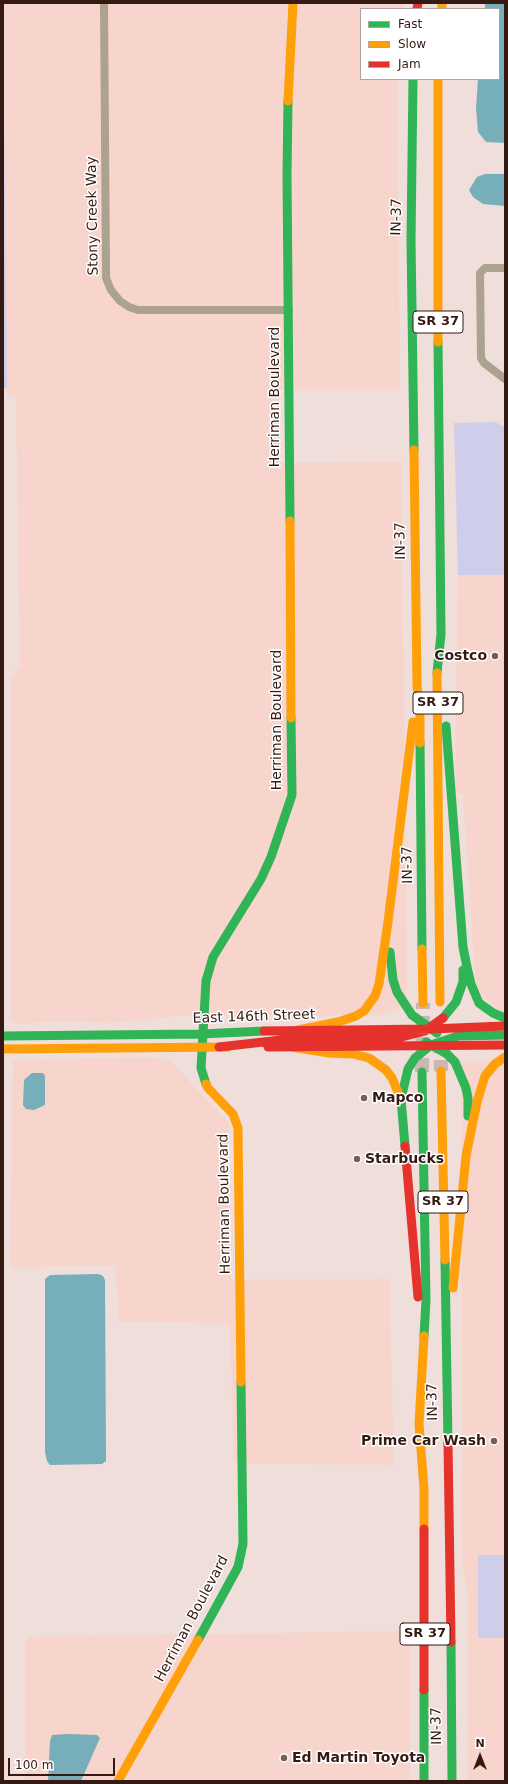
<!DOCTYPE html>
<style>
body{margin:0}
#map{position:relative;width:508px;height:1784px;overflow:hidden;background:#efdeda;font-family:"DejaVu Sans",sans-serif}
canvas{display:block}
.frame{position:absolute;inset:0;border:4px solid #351a14;pointer-events:none}
.legend{position:absolute;left:360px;top:8px;width:140px;height:72px;box-sizing:border-box;background:#fff;border:1px solid #aea3a1;margin:0;padding:5px 7px;list-style:none;font-size:12px;color:#351a14}
.legend li{display:flex;align-items:center;gap:8px;height:20px}
.legend b{width:20px;border:1px solid #aea3a1}
.north{position:absolute;left:460px;top:1736px;width:40px;height:40px;-webkit-text-stroke:3px #fff;paint-order:stroke;rotate:0deg;font-size:11px;font-weight:700;line-height:16px;text-align:center;color:#351a14}
.north::after{content:'';display:block;margin:auto;width:14px;height:18px;background:#351a14;clip-path:polygon(50% 0,100% 100%,50% 72%,0 100%)}
.scale{position:absolute;left:8px;top:1758px;width:107px;height:18px;box-sizing:border-box;border:2px solid #351a14;border-top:0;padding-left:5px;font-size:12px;line-height:14px;white-space:nowrap;color:#351a14;-webkit-text-stroke:3px #fff;paint-order:stroke}
</style>
<div id="map">
<canvas width="508" height="1784"></canvas>
<div class="frame"></div>
<ul class="legend">
<li><b style="height:5px;background:#30b455"></b>Fast</li>
<li><b style="height:5px;background:#ff9f0a"></b>Slow</li>
<li><b style="height:5px;background:#e5322d"></b>Jam</li>
</ul>
<div class="north">N</div>
<div class="scale">100 m</div>
</div>
<script>
const c = document.querySelector('canvas').getContext('2d');
c.lineJoin = 'round';
function paint(path, color) {
  c.fillStyle = color;
  c.fill(path, 'evenodd');
}
function poly(rows) {
  const path = new Path2D();
  for (const r of rows) {
    path.moveTo(r[0], r[1]);
    for (let i = 2; i < r.length; i += 2) path.lineTo(r[i], r[i + 1]);
  }
  return path;
}
function trace(path, color, width, dash) {
  c.strokeStyle = color;
  c.lineWidth = width;
  c.lineCap = dash ? 'butt' : 'round';
  c.setLineDash(dash || []);
  c.stroke(path);
}
function drawText(font, color, halo, rows, align = 'center') {
  c.font = font + ' "DejaVu Sans",sans-serif';
  c.lineWidth = 3;
  c.setLineDash([]);
  c.textBaseline = 'middle';
  c.strokeStyle = halo;
  c.fillStyle = color;
  for (const [text, x, y, turn = 0] of rows) {
    c.save();
    c.translate(x, y);
    c.rotate((+turn || 0) * Math.PI / 180);
    c.textAlign = isNaN(turn) ? turn : align;
    if (halo) c.strokeText(text, 0, 0);
    c.fillText(text, 0, 0);
    c.restore();
  }
}
paint(poly([
 [3,3,403,3,402,9,361,9,361,79,397,79,400,389,277,389,277,463,401,462,407,990,406,999,402,1007,381,1015,173,1016,157,1019,109,1023,56,1021,18,1024,11,1020,11,680,20,665,16,395,7,396],
 [458,575,505,575,505,1014,485,999,477,987,475,973,463,794,455,792],
 [145,1057,170,1061,229,1123,231,1280,389,1279,394,1465,234,1463,230,1324,118,1321,116,1265,10,1268,13,1061],
 [461,1061,505,1061,505,1781,468,1781,468,1598,462,1556],
 [3,1531,5,1781,3,1781],
 [411,1631,410,1781,25,1781,25,1643,30,1637]
]), '#f7d5cc');
paint(poly([
 [3,3,7,388,3,388],
 [495,422,505,427,505,575,458,575,454,423],
 [478,1555,505,1555,505,1638,478,1638]
]), '#ceceeb');
paint(poly([
 [485,3,505,3,505,143,486,142,478,132,476,108,478,79,499,79,499,9,485,9],
 [485,174,505,174,505,206,483,204,473,197,469,190,477,177],
 [32,1073,43,1073,45,1076,45,1105,34,1110,26,1109,23,1105,24,1080],
 [98,1274,103,1276,105,1280,106,1461,102,1464,50,1465,47,1461,45,1452,45,1279,50,1275],
 [67,1734,97,1735,100,1738,81,1781,48,1781,50,1741,52,1735]
]), '#76aeba');
trace(poly([
 [440,1039,441,1071],
 [422,1072,423,1003]
]), '#cab7b2', 14, [14, 7]);
trace(poly([
 [104,3,106,270,106,278,111,290,120,301,129,307,138,310,289,310],
 [505,268,485,268,480,273,481,358,484,363,505,379]
]), '#aba28f', 8);
trace(poly([
 [413,79,411,240,414,450],
 [288,101,287,174,290,521],
 [437,673,441,634,438,342],
 [446,726,463,947,467,967,471,984,479,1003,493,1013,505,1018],
 [420,743,422,949],
 [390,952,393,980,397,992,412,1015,437,1033],
 [443,1018,456,1002,463,982,463,970],
 [3,1036,201,1034,264,1031],
 [426,1042,447,1054,455,1062,466,1088,468,1098,468,1116],
 [422,1072,426,1300,424,1336],
 [206,1084,201,1068,206,981,213,957,261,879,271,857,292,795,291,718],
 [405,1146,401,1099,408,1069,415,1058,431,1045,458,1036,505,1035],
 [445,1260,448,1443],
 [198,1640,238,1567,243,1544,241,1382],
 [451,1642,452,1781],
 [424,1690,424,1781]
]), '#30b455', 9);
trace(poly([
 [442,3,442,9],
 [438,79,438,342],
 [288,101,293,3],
 [414,450,417,685,420,716,420,743],
 [290,521,291,718],
 [437,673,440,1002],
 [422,949,423,1003],
 [298,1030,338,1022,356,1016,364,1011,375,996,379,984,388,922,413,722],
 [292,1047,329,1053,353,1054,369,1058,386,1070,392,1078,401,1099],
 [3,1049,228,1047],
 [441,1071,445,1260],
 [206,1084,208,1088,233,1114,238,1128,241,1382],
 [453,1288,466,1156,477,1102,485,1076,495,1064,505,1057],
 [424,1336,419,1424,424,1488,424,1529],
 [118,1781,198,1640]
]), '#ff9f0a', 9);
trace(poly([
 [417,9,418,3],
 [264,1031,430,1029,505,1026],
 [219,1047,290,1039,402,1037,425,1031,443,1018],
 [268,1047,505,1045],
 [405,1146,418,1297],
 [448,1443,451,1642],
 [424,1529,424,1690]
]), '#e5322d', 9);
for (const [x, y, r, color] of [
 [495,656,4,"#765f59"],
 [364,1098,4,"#765f59"],
 [357,1159,4,"#765f59"],
 [494,1441,4,"#765f59"],
 [284,1758,4,"#765f59"]
]) {
  const dot = new Path2D();
  dot.arc(x, y, r, 0, 2 * Math.PI);
  c.fillStyle = color;
  c.fill(dot);
  trace(dot, '#fff', 1.5);
}
for (const [x, y, w] of [
 [438,322,50],
 [438,703,50],
 [443,1202,50],
 [425,1634,50]
]) {
  const box = new Path2D();
  box.roundRect(x - w / 2, y - 11, w, 22, 3);
  c.fillStyle = '#fff';
  c.fill(box);
  trace(box, '#351a14', 1);
}
drawText('bold 13px', '#351a14', null, [
 ["SR 37",438,322],
 ["SR 37",438,703],
 ["SR 37",443,1202],
 ["SR 37",425,1634]
]);
drawText('14px', '#351a14', '#fff', [
 ["Stony Creek Way",93,216,-91],
 ["IN-37",397,217,-89],
 ["Herriman Boulevard",275,397,-90],
 ["IN-37",401,541,-91],
 ["Herriman Boulevard",277,720,-90],
 ["IN-37",408,865,-91],
 ["East 146th Street",254,1017,-2],
 ["Herriman Boulevard",225,1204,-91],
 ["IN-37",433,1402,-91],
 ["Herriman Boulevard",192,1619,-62],
 ["IN-37",437,1726,-91]
]);
drawText('bold 14px', '#351a14', '#fff', [
 ["Costco",487,656,"right"],
 ["Mapco",372,1098],
 ["Starbucks",365,1159],
 ["Prime Car Wash",486,1441,"right"],
 ["Ed Martin Toyota",292,1758]
], 'left');
</script>
